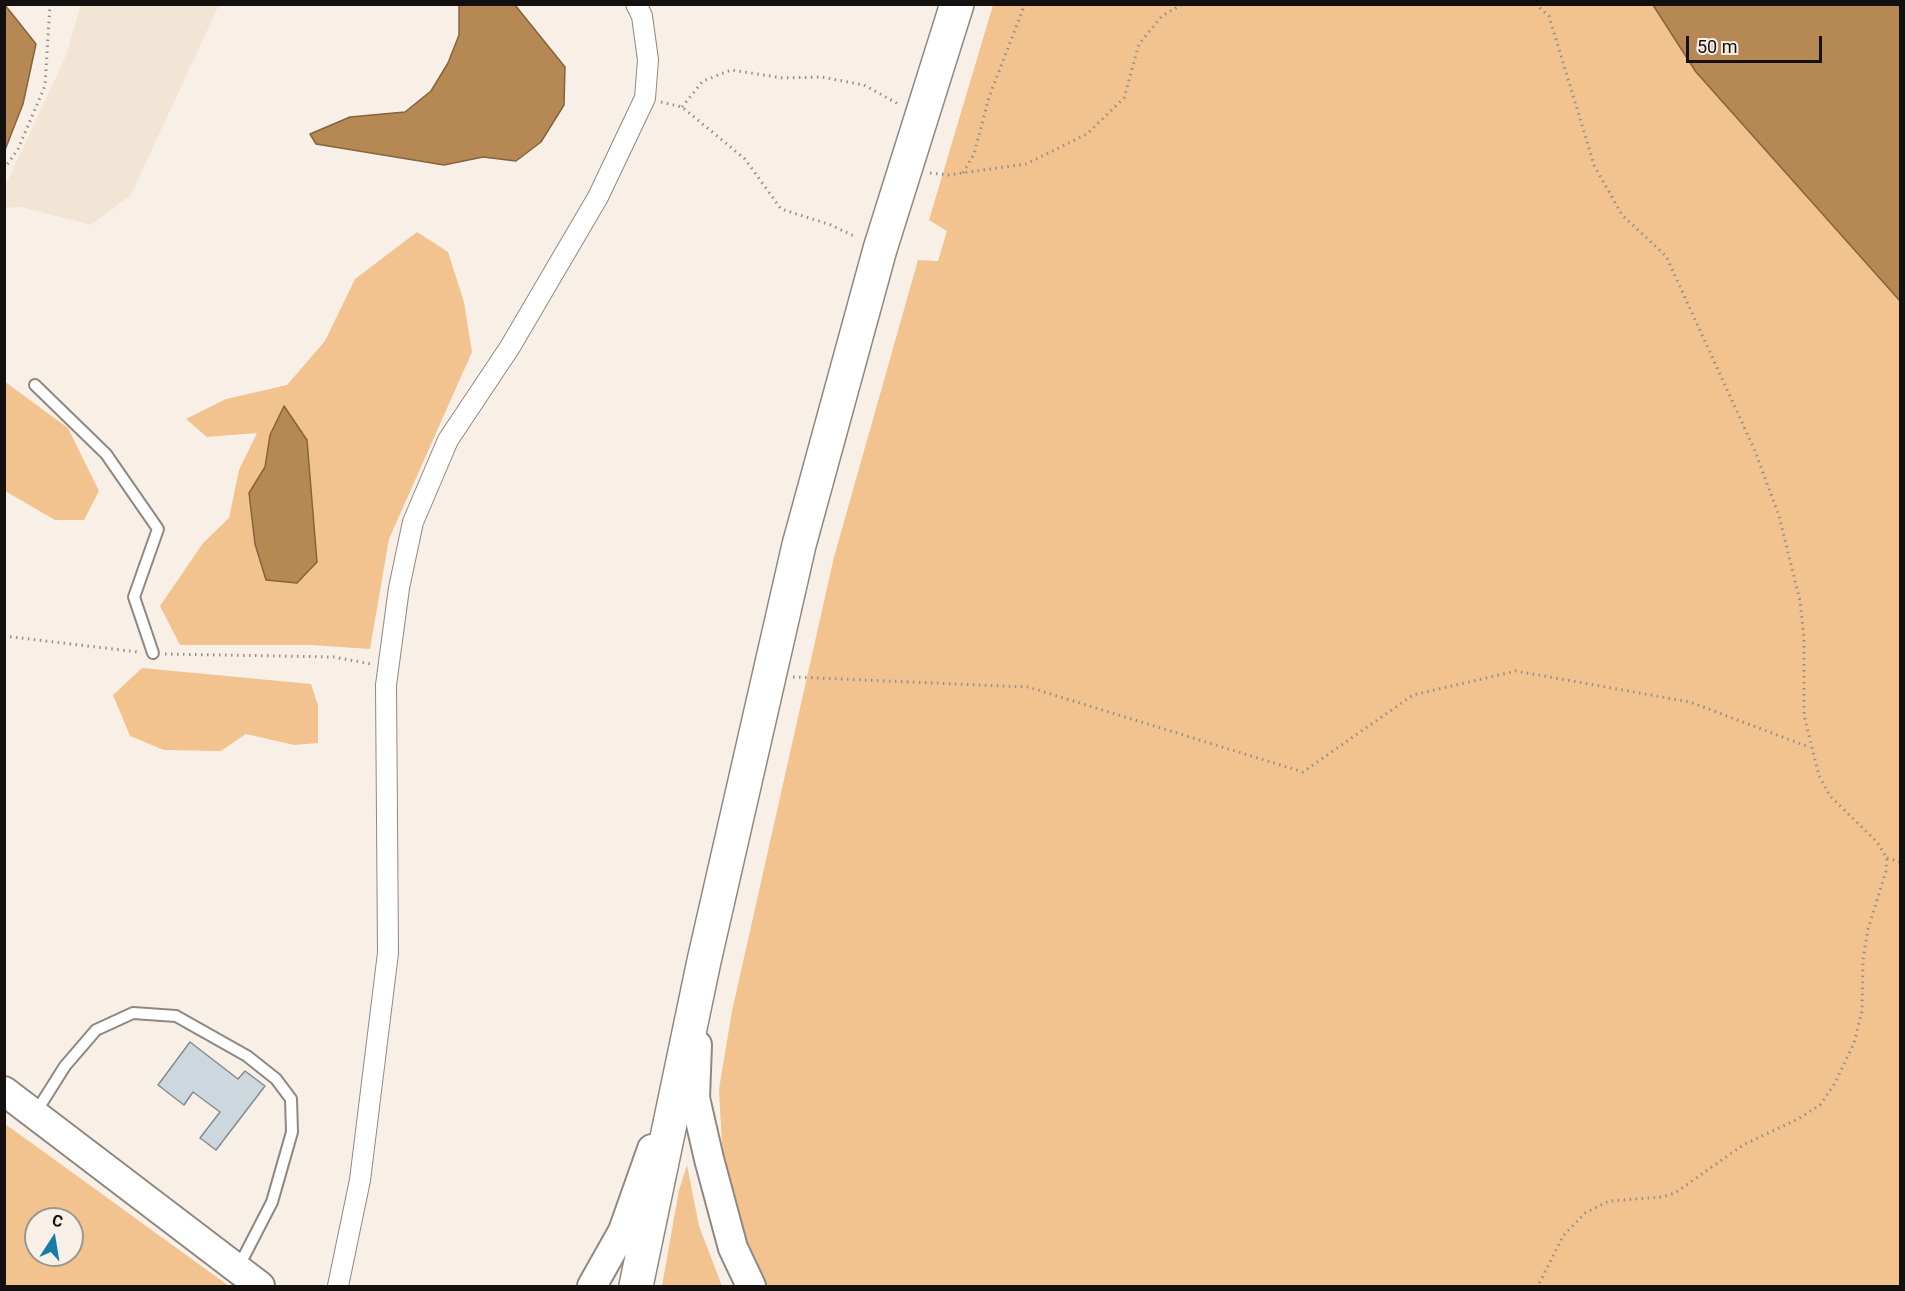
<!DOCTYPE html>
<meta charset="utf-8">
<style>
body{margin:0}
#map{position:relative;width:1905px;height:1291px;overflow:hidden;background:#f8f0e7;font-family:Roboto,sans-serif}
canvas{display:block}
.frame{position:absolute;inset:0;border:6px solid #13100d;pointer-events:none}
.north{position:absolute;left:24px;top:1207px;width:60px;height:60px;box-sizing:border-box;background:#f8f0e7;border:2px solid #9c9690;border-radius:50%;rotate:12deg;font-size:16px;font-weight:700;line-height:24px;text-align:center;color:#13100d}
.north::after{content:'';display:block;margin:auto;width:21px;height:27px;background:#177da8;clip-path:polygon(50% 0,100% 100%,50% 72%,0 100%)}
.scale{position:absolute;left:1686px;top:36px;width:136px;height:27px;box-sizing:border-box;border:3px solid #13100d;border-top:0;padding-left:8px;font-size:18px;line-height:21px;white-space:nowrap;color:#13100d;-webkit-text-stroke:4px #f8f0e7;paint-order:stroke}
</style>
<div id="map">
<canvas width="1905" height="1291"></canvas>
<div class="frame"></div>
<div class="north">С</div>
<div class="scale">50 m</div>
</div>
<script>
const c = document.querySelector('canvas').getContext('2d');
c.lineJoin = 'round';
function paint(path, color) {
  c.fillStyle = color;
  c.fill(path, 'evenodd');
}
function poly(rows) {
  const path = new Path2D();
  for (const r of rows) {
    path.moveTo(r[0], r[1]);
    for (let i = 2; i < r.length; i += 2) path.lineTo(r[i], r[i + 1]);
  }
  return path;
}
function trace(path, color, width, dash) {
  c.strokeStyle = color;
  c.lineWidth = width;
  c.lineCap = dash ? 'butt' : 'round';
  c.setLineDash(dash || []);
  c.stroke(path);
}
paint(poly([
 [81,4,219,5,131,195,91,225,21,207,4,208,5,186,66,56]
]), '#f2e5d6');
paint(poly([
 [993,5,1653,5,1696,72,1900,301,1900,1286,765,1286,746,1244,723,1164,719,1089,732,1011,834,557,918,260,938,261,947,231,929,220],
 [417,232,448,252,464,302,472,352,389,539,370,649,311,645,180,645,160,606,203,543,229,518,239,470,257,433,207,437,186,419,226,399,287,385,325,341,355,279],
 [307,440,317,562,266,580,255,544,249,493,265,467],
 [4,381,68,428,99,491,84,520,55,520,5,491],
 [142,668,311,684,318,705,318,743,294,745,246,734,221,751,164,750,130,736,113,695],
 [5,1124,44,1152,229,1286,5,1286],
 [36,1219,72,1219,72,1255,36,1255],
 [687,1165,699,1226,722,1286,662,1286,679,1190]
]), '#f2c38f');
const water = poly([
 [5,5,36,44,23,104,5,150,5,5],
 [459,5,515,5,565,67,564,105,541,142,516,161,483,157,444,165,316,144,310,134,350,117,405,112,431,91,448,63,459,35,459,5],
 [1653,5,1900,5,1900,301,1696,72,1653,5],
 [284,406,307,440,317,562,297,583,266,580,255,544,249,493,265,467,270,435,284,406]
]);
paint(water, '#b68853');
trace(water, '#85643e', 1.5);
const building = poly([
 [190,1042,238,1079,245,1071,265,1086,216,1150,200,1138,220,1112,193,1092,184,1105,158,1085,190,1042]
]);
paint(building, '#cdd7de');
trace(building, '#828c92', 1.5);
const service = poly([
 [35,385,106,454,158,529,134,597,153,653],
 [36,1112,65,1066,96,1030,133,1013,176,1016,247,1056,276,1079,291,1099,292,1132,272,1202,238,1268]
]);
const minor = poly([
 [338,1286,360,1180,388,953,386,685,399,588,413,522,448,440,510,347,598,197,645,98,648,60,642,16,636,4]
]);
const secondary = poly([
 [697,1045,695,1098,709,1159,733,1248,751,1286],
 [4,1091,260,1286],
 [592,1286,623,1231,652,1149]
]);
const trunk = poly([
 [636,1286,704,961,799,545,880,249,957,4]
]);
trace(service, '#908880', 14);
trace(minor, '#908880', 22);
trace(secondary, '#908880', 32);
trace(trunk, '#908880', 36);
trace(poly([
 [1535,4,1549,16,1594,165,1622,215,1666,256,1755,451,1779,516,1800,601,1804,638,1804,715,1819,776,1830,796,1877,842,1887,858,1886,871,1868,929,1863,960,1862,1011,1854,1043,1835,1083,1820,1105,1798,1119,1743,1145,1675,1193,1662,1197,1609,1201,1585,1213,1563,1236,1538,1286],
 [661,102,682,107,745,159,781,209,831,225,856,237],
 [682,107,703,81,731,70,783,78,822,77,864,85,900,105],
 [4,169,18,149,45,86,50,4],
 [930,173,948,175,1026,164,1087,134,1124,98,1139,44,1162,16,1183,4],
 [963,173,974,154,989,97,1025,4],
 [4,636,138,652],
 [165,654,334,657,371,664],
 [793,677,1028,687,1303,772,1413,695,1516,671,1690,702,1809,747],
 [1887,858,1900,862]
]), '#958f89', 3, [1.5, 4.5]);
trace(service, '#fff', 10);
trace(minor, '#fff', 20);
trace(secondary, '#fff', 28);
trace(trunk, '#fff', 33);
</script>
